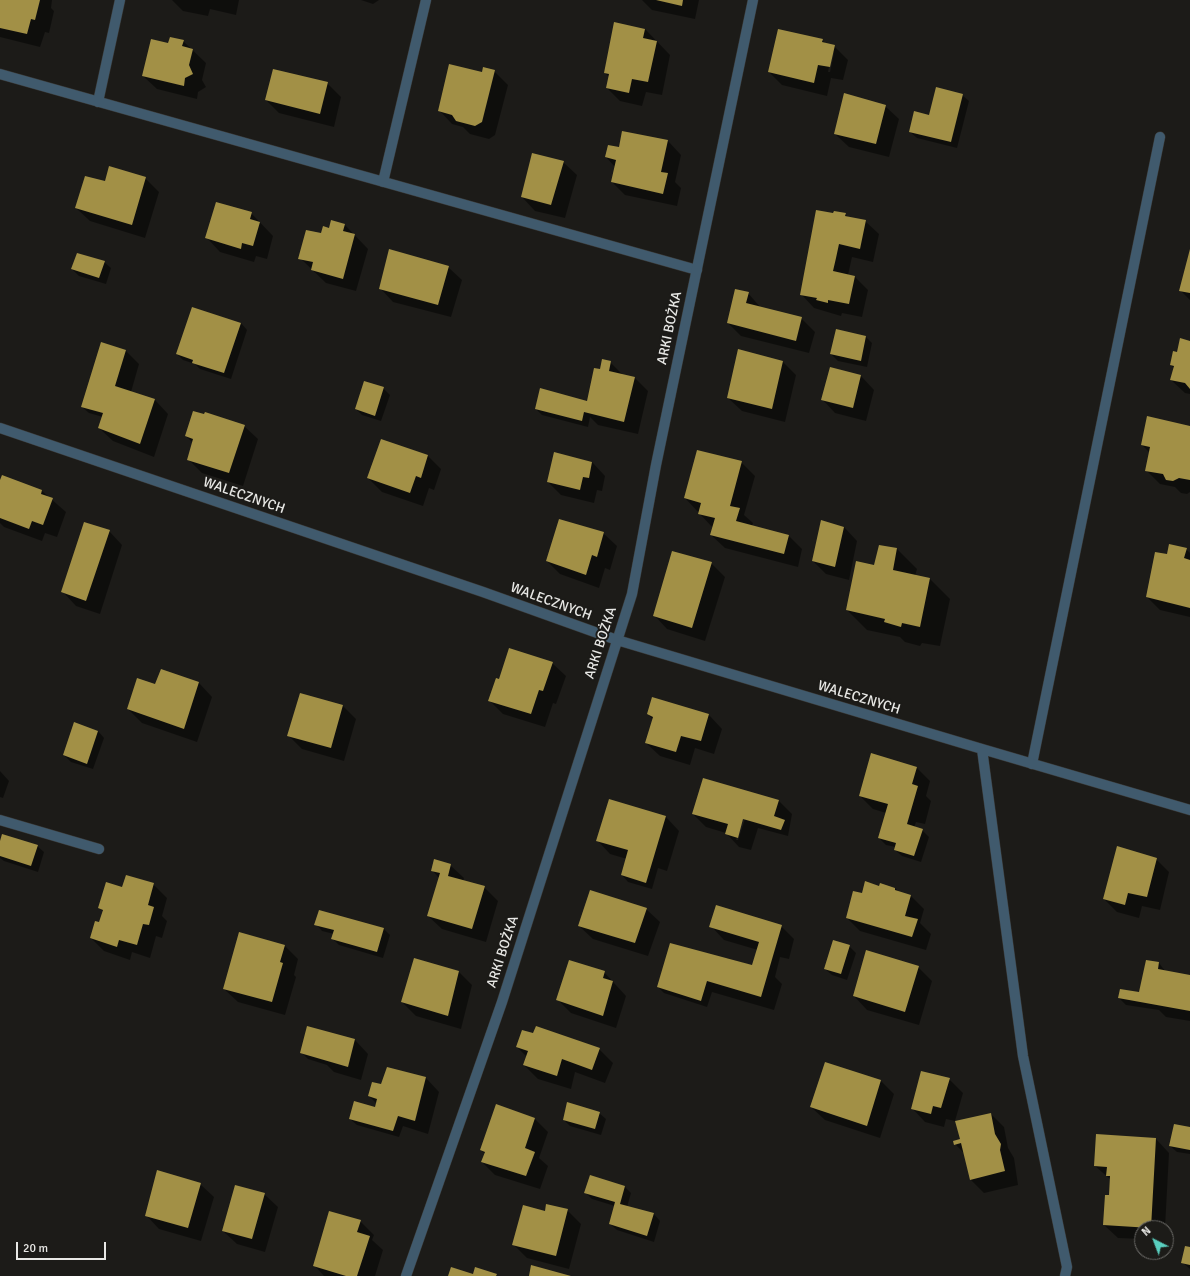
<!DOCTYPE html>
<meta charset="utf-8">
<style>
body{margin:0}
#map{position:relative;width:1190px;height:1276px;overflow:hidden;background:#1c1b18;font-family:Signika,sans-serif}
canvas{display:block}
.north{position:absolute;left:1134px;top:1220px;width:40px;height:40px;box-sizing:border-box;background:#1c1b18;border:1px solid #6e6d6a;border-radius:50%;rotate:318deg;font-size:11px;font-weight:700;line-height:16px;text-align:center;color:#e8e8e5}
.north::after{content:'';display:block;margin:auto;width:14px;height:18px;background:#59cebe;clip-path:polygon(50% 0,100% 100%,50% 72%,0 100%)}
.scale{position:absolute;left:16px;top:1242px;width:90px;height:18px;box-sizing:border-box;border:2px solid #e8e8e5;border-top:0;padding-left:5px;font-size:12px;line-height:14px;white-space:nowrap;color:#e8e8e5;-webkit-text-stroke:3px #1c1b18;paint-order:stroke}
</style>
<div id="map">
<canvas width="1190" height="1276"></canvas>
<div class="north">N</div>
<div class="scale">20 m</div>
</div>
<script>
const c = document.querySelector('canvas').getContext('2d');
c.lineJoin = 'round';
function paint(path, color) {
  c.fillStyle = color;
  c.fill(path, 'evenodd');
}
function poly(rows) {
  const path = new Path2D();
  for (const r of rows) {
    path.moveTo(r[0], r[1]);
    for (let i = 2; i < r.length; i += 2) path.lineTo(r[i], r[i + 1]);
  }
  return path;
}
function trace(path, color, width, dash) {
  c.strokeStyle = color;
  c.lineWidth = width;
  c.lineCap = dash ? 'butt' : 'round';
  c.setLineDash(dash || []);
  c.stroke(path);
}
function drawText(font, color, halo, rows, align = 'center') {
  c.font = font + ' Signika,sans-serif';
  c.lineWidth = 4;
  c.setLineDash([]);
  c.textBaseline = 'middle';
  c.strokeStyle = halo;
  c.fillStyle = color;
  for (const [text, x, y, turn = 0] of rows) {
    c.save();
    c.translate(x, y);
    c.rotate((+turn || 0) * Math.PI / 180);
    c.textAlign = isNaN(turn) ? turn : align;
    if (halo) c.strokeText(text, 0, 0);
    c.fillText(text, 0, 0);
    c.restore();
  }
}
paint(poly([
 [0,0,52,0,51,8,54,11,49,33,45,32,40,47,0,37],
 [172,0,239,0,236,15,210,9,208,16,183,11],
 [361,0,379,0,373,4],
 [642,0,699,0,695,19,652,10],
 [645,29,670,55,662,95,646,92,642,106,620,101,607,88,609,77,605,73],
 [822,40,827,45,834,46,848,60,843,80,831,78,827,96,782,85,769,72],
 [832,51,834,53,830,72,828,72],
 [183,41,206,63,202,80,206,87,198,92,197,99,157,89,143,76,169,44],
 [494,71,508,85,495,135,489,139,470,134,463,127,452,124,439,110],
 [327,83,341,97,334,127,279,113,266,100],
 [962,95,969,101,957,148,917,138,910,132,930,116],
 [885,106,899,119,889,157,849,147,835,134],
 [668,141,681,155,675,182,681,188,677,206,625,195,612,182,615,167,606,157,620,148],
 [563,162,577,175,565,218,535,211,522,197],
 [145,178,159,192,145,238,90,221,76,208,105,183],
 [251,213,273,236,267,259,256,256,254,262,220,252,207,238],
 [834,214,845,214,849,218,865,221,879,234,873,262,852,257,848,275,854,276,868,290,862,317,842,313,841,316,814,308,801,294],
 [344,224,368,249,356,291,326,283,300,258,322,234,329,229],
 [1190,251,1190,300,1180,290],
 [104,262,111,268,106,284,79,276,72,269],
 [448,267,462,280,451,317,393,302,380,288],
 [748,293,761,308,801,318,815,332,809,353,741,336,728,323],
 [241,323,247,330,231,379,200,369,195,364,183,360,177,354],
 [866,337,872,343,867,367,838,361,831,354],
 [1190,342,1190,394,1185,393,1171,380,1174,368,1171,365,1177,353],
 [102,344,126,351,139,364,131,392,155,400,168,414,154,457,113,441,99,428,103,417,89,413,82,407],
 [610,362,623,375,634,377,648,391,638,434,598,425,590,417,588,427,542,415,536,409,587,402,600,370],
 [783,362,796,375,785,422,742,411,728,398],
 [831,368,861,376,874,390,866,421,835,413,822,399],
 [383,388,390,395,381,421,362,415,356,409],
 [244,426,258,439,243,486,202,473,188,459,193,443,186,436],
 [1190,427,1190,492,1187,494,1181,493,1175,487,1160,484,1146,470,1150,453,1142,445],
 [555,453,592,462,605,476,602,491,597,490,594,503,561,495,548,482],
 [428,456,441,469,434,490,429,488,423,506,382,492,368,478],
 [741,462,755,476,744,515,753,523,752,526,789,536,802,549,798,567,725,548,711,535,713,528,685,498],
 [2,476,42,491,66,512,57,537,45,533,42,541,4,527,0,523,0,484],
 [844,527,857,541,849,580,826,574,813,561],
 [109,531,122,545,100,614,76,606,63,592],
 [603,533,617,546,610,570,605,568,599,588,560,574,547,561],
 [880,546,897,549,917,569,915,576,930,579,950,599,940,646,922,643,920,646,905,642,900,637,867,630,847,610,875,566],
 [1186,549,1190,553,1190,617,1160,610,1147,597,1156,553,1168,555],
 [711,563,725,577,705,641,667,629,654,615],
 [552,663,566,676,556,704,553,703,545,727,503,714,489,700,500,681],
 [161,670,199,683,212,697,197,742,142,723,128,709,156,685],
 [652,698,709,715,722,729,714,754,695,748,690,765,660,756,646,743,653,720,648,714],
 [343,706,356,719,344,761,302,749,289,736],
 [98,731,104,738,93,769,71,762,64,755],
 [872,755,917,768,930,781,926,796,931,801,925,824,916,822,914,828,922,830,929,837,921,862,902,856,895,850,896,847,886,845,879,838,886,813,873,809,860,796],
 [0,771,9,781,3,798,0,797],
 [609,800,666,817,679,831,667,871,658,868,652,889,628,882,622,875,627,859,610,854,597,840],
 [779,801,792,814,788,836,758,828,751,850,739,847,726,833,706,827,693,814],
 [743,818,745,819,738,840,736,840],
 [0,845,37,846,44,852,38,872,4,861,0,858],
 [1156,859,1169,872,1160,910,1142,906,1139,918,1117,912,1104,899],
 [450,865,464,878,463,881,484,887,498,901,486,942,442,929,428,916,439,878,432,870],
 [153,884,167,898,162,916,167,921,162,938,156,936,150,958,132,952,130,960,104,951,91,938,100,924,104,912,99,908,122,888],
 [880,887,895,888,899,892,911,896,924,909,920,923,931,934,926,950,860,931,847,918,862,895],
 [646,909,660,922,648,956,593,939,579,926],
 [319,911,384,929,390,935,383,958,339,945,332,938,334,934,322,931,316,924],
 [711,926,781,926,794,939,789,959,780,957,775,977,782,984,774,1010,712,992,707,1007,664,993,658,987,726,960,727,958,753,966,758,950,724,940],
 [285,946,298,959,294,975,296,977,285,1015,238,1002,224,989],
 [849,946,856,953,847,980,832,975,825,969],
 [415,959,459,972,472,985,461,1029,416,1016,402,1002],
 [1146,961,1159,963,1165,971,1190,976,1190,1021,1166,1017,1159,1010,1126,1005,1119,998,1140,993],
 [918,967,932,981,919,1025,867,1010,854,996],
 [604,972,626,996,616,1028,571,1013,558,1000],
 [308,1027,355,1040,368,1054,361,1080,334,1072,327,1065,308,1059,301,1052],
 [517,1047,599,1049,613,1063,605,1083,575,1072,571,1089,538,1079,524,1065,527,1057],
 [826,1063,881,1081,894,1094,880,1138,825,1120,811,1107],
 [388,1068,426,1078,439,1092,428,1134,403,1126,399,1137,357,1125,350,1119,375,1109,377,1104,369,1096,382,1085],
 [949,1079,963,1093,955,1121,946,1119,944,1127,925,1122,912,1108],
 [599,1113,606,1119,601,1135,570,1126,564,1120],
 [991,1114,1004,1127,1008,1148,1014,1158,1018,1185,984,1193,971,1180,965,1154,955,1144],
 [535,1119,548,1132,539,1158,548,1166,540,1189,495,1175,482,1162,485,1154,481,1150],
 [1190,1128,1190,1154,1177,1152,1170,1146],
 [1156,1139,1169,1153,1165,1228,1142,1228,1142,1239,1118,1238,1104,1225,1110,1197,1110,1179,1095,1166],
 [200,1184,214,1197,201,1241,159,1229,146,1215],
 [625,1187,631,1193,627,1207,654,1214,660,1221,654,1242,617,1230,610,1224,615,1206,592,1199,586,1193],
 [264,1194,278,1207,265,1252,237,1244,223,1231],
 [567,1210,581,1224,569,1269,527,1258,513,1244,545,1212],
 [360,1221,374,1235,372,1240,383,1250,375,1276,324,1276,314,1265],
 [1190,1247,1190,1269,1182,1262]
]), '#0007');
paint(poly([
 [0,0,40,0,35,20,31,19,27,34,0,28],
 [656,0,683,0,682,6],
 [614,22,645,29,643,38,657,41,648,82,632,79,629,93,606,88,609,74,604,73],
 [778,29,823,39,822,42,835,45,830,67,818,65,814,83,768,72],
 [170,37,184,40,182,46,193,49,189,65,193,74,185,78,184,86,142,76,151,39,168,43],
 [449,64,482,72,483,67,495,70,482,122,475,126,456,121,452,115,438,111],
 [273,69,328,82,320,114,265,100],
 [936,87,963,94,951,142,909,132,914,111,929,115],
 [844,93,886,105,876,144,834,134],
 [622,131,668,140,661,172,668,173,663,194,611,182,616,160,605,157,608,145,619,147],
 [532,153,564,161,551,205,521,197],
 [109,166,146,177,132,225,75,208,85,176,105,181],
 [216,202,252,212,250,219,260,222,253,246,242,243,241,249,205,238],
 [816,210,833,213,834,211,846,213,845,216,866,220,860,249,839,244,836,258,833,271,855,276,849,304,828,300,828,303,816,300,817,298,800,295],
 [331,220,345,224,343,231,355,234,343,279,311,270,313,262,298,259,306,230,321,233,323,226,329,228],
 [389,249,449,266,438,305,379,289],
 [1190,249,1190,293,1179,291],
 [77,253,105,261,99,278,71,269],
 [735,289,749,292,746,303,802,317,796,341,727,323],
 [192,307,241,323,224,373,192,363,193,360,176,354],
 [836,329,866,336,861,361,830,354],
 [1180,338,1190,341,1190,389,1185,383,1170,380,1174,366,1170,365,1173,351,1177,352],
 [101,342,126,350,115,386,155,399,140,444,98,428,103,413,81,407],
 [738,349,783,361,772,409,727,398],
 [602,359,611,361,609,371,635,377,624,422,584,412,582,421,535,409,540,388,587,401,594,368,600,369],
 [830,367,861,375,853,408,821,400],
 [364,381,384,387,375,416,355,409],
 [193,411,204,414,205,412,245,425,229,473,187,460,193,439,185,436],
 [1147,416,1190,426,1190,480,1179,478,1173,481,1166,480,1163,474,1145,471,1150,447,1141,445],
 [381,439,428,455,421,478,416,476,410,493,367,478],
 [697,450,742,461,730,506,740,508,736,521,789,535,784,554,710,535,715,518,698,514,701,503,684,498],
 [554,452,592,462,589,478,583,477,580,490,547,482],
 [2,475,42,490,41,494,53,498,43,525,32,521,29,529,0,518,0,480],
 [559,519,604,532,597,557,592,555,586,575,546,561],
 [821,520,844,527,835,567,812,561],
 [84,522,110,530,86,601,61,592],
 [1169,544,1187,548,1184,558,1190,560,1190,608,1146,597,1155,552,1167,554],
 [879,545,897,548,893,570,930,578,920,627,902,623,901,627,884,622,885,619,846,610,856,561,874,565],
 [672,551,712,562,692,628,653,616],
 [509,648,553,662,543,691,539,690,531,714,488,701,496,678,499,679],
 [161,669,199,682,184,729,127,709,137,678,155,684],
 [300,693,343,705,331,748,287,736],
 [652,697,709,714,701,741,681,736,676,752,645,743,653,717,647,714],
 [74,722,98,731,87,764,63,755],
 [871,753,917,767,912,784,918,786,907,824,923,829,914,856,894,850,896,843,878,838,888,804,859,796],
 [703,778,779,800,774,816,785,820,781,830,743,819,738,838,725,834,728,824,692,814],
 [609,799,666,816,646,883,621,875,628,850,596,841],
 [2,834,38,845,31,866,0,856,0,841],
 [1117,846,1157,858,1147,897,1128,893,1125,905,1103,899],
 [434,859,451,864,448,876,485,886,472,929,427,916,440,873,431,871],
 [126,875,154,883,148,905,154,907,149,925,143,924,137,945,119,940,117,947,90,938,95,921,99,922,103,910,98,908,106,882,122,887],
 [865,881,879,886,880,883,895,888,895,890,911,895,905,916,918,919,912,937,846,918,853,891,862,893],
 [590,890,647,908,635,943,578,926],
 [716,905,782,925,761,997,707,981,701,1001,657,987,670,943,752,965,759,942,709,927],
 [319,910,384,928,377,952,331,939,334,930,314,925],
 [239,932,285,945,280,962,283,963,272,1002,223,989],
 [833,940,850,945,841,974,824,969],
 [866,950,919,966,905,1012,853,996],
 [414,958,459,971,448,1016,401,1002],
 [569,960,605,971,603,978,613,981,603,1016,556,1000],
 [1146,960,1159,962,1158,969,1190,975,1190,1011,1118,998,1120,989,1139,992],
 [307,1026,355,1039,348,1067,300,1053],
 [536,1026,600,1048,592,1070,562,1059,557,1076,523,1065,528,1051,516,1047,522,1030,533,1033],
 [825,1062,881,1080,867,1126,810,1107],
 [387,1067,426,1077,415,1121,398,1116,393,1131,349,1119,354,1101,375,1107,377,1099,368,1096,372,1082,381,1084],
 [921,1071,950,1078,941,1108,933,1106,931,1114,911,1109],
 [567,1102,600,1112,595,1129,563,1120],
 [496,1104,535,1118,525,1148,535,1152,526,1176,481,1162,485,1152,480,1150],
 [991,1113,995,1134,1001,1144,1000,1150,1005,1171,970,1180,961,1143,954,1145,953,1141,960,1139,955,1121],
 [1174,1124,1190,1127,1190,1150,1169,1146],
 [1096,1134,1156,1138,1151,1228,1103,1225,1105,1195,1109,1195,1110,1176,1106,1176,1107,1167,1094,1166],
 [157,1170,201,1183,188,1228,145,1216],
 [590,1175,625,1186,620,1204,654,1213,647,1236,609,1224,615,1202,584,1193],
 [235,1185,265,1193,252,1239,222,1231],
 [546,1204,568,1209,556,1256,512,1245,523,1205,545,1211],
 [329,1211,361,1220,357,1232,370,1236,357,1276,346,1276,313,1266],
 [1185,1246,1190,1247,1190,1265,1181,1263],
 [531,1265,571,1276,529,1276],
 [451,1267,473,1274,475,1267,497,1274,496,1276,448,1276]
]), '#a29046');
const service = poly([
 [0,74,697,270],
 [98,102,120,0],
 [383,182,426,0],
 [1032,764,1160,137],
 [0,820,99,849]
]);
const minor = poly([
 [0,428,483,592,617,640,982,749,1190,810],
 [982,749,1023,1056,1067,1267,1065,1276],
 [406,1276,502,1002,632,594,656,465,753,0]
]);
trace(service, '#393835', 11);
trace(minor, '#393835', 11);
trace(service, '#405a6d', 10);
trace(minor, '#405a6d', 10);
drawText('14px', '#e8e8e5', '#1c1b18', [
 ["ARKI BOŻKA",670,328,-78],
 ["WALECZNYCH",244,496,19],
 ["WALECZNYCH",551,602,20],
 ["ARKI BOŻKA",601,643,-72],
 ["WALECZNYCH",859,698,17],
 ["ARKI BOŻKA",503,952,-72]
]);
</script>
